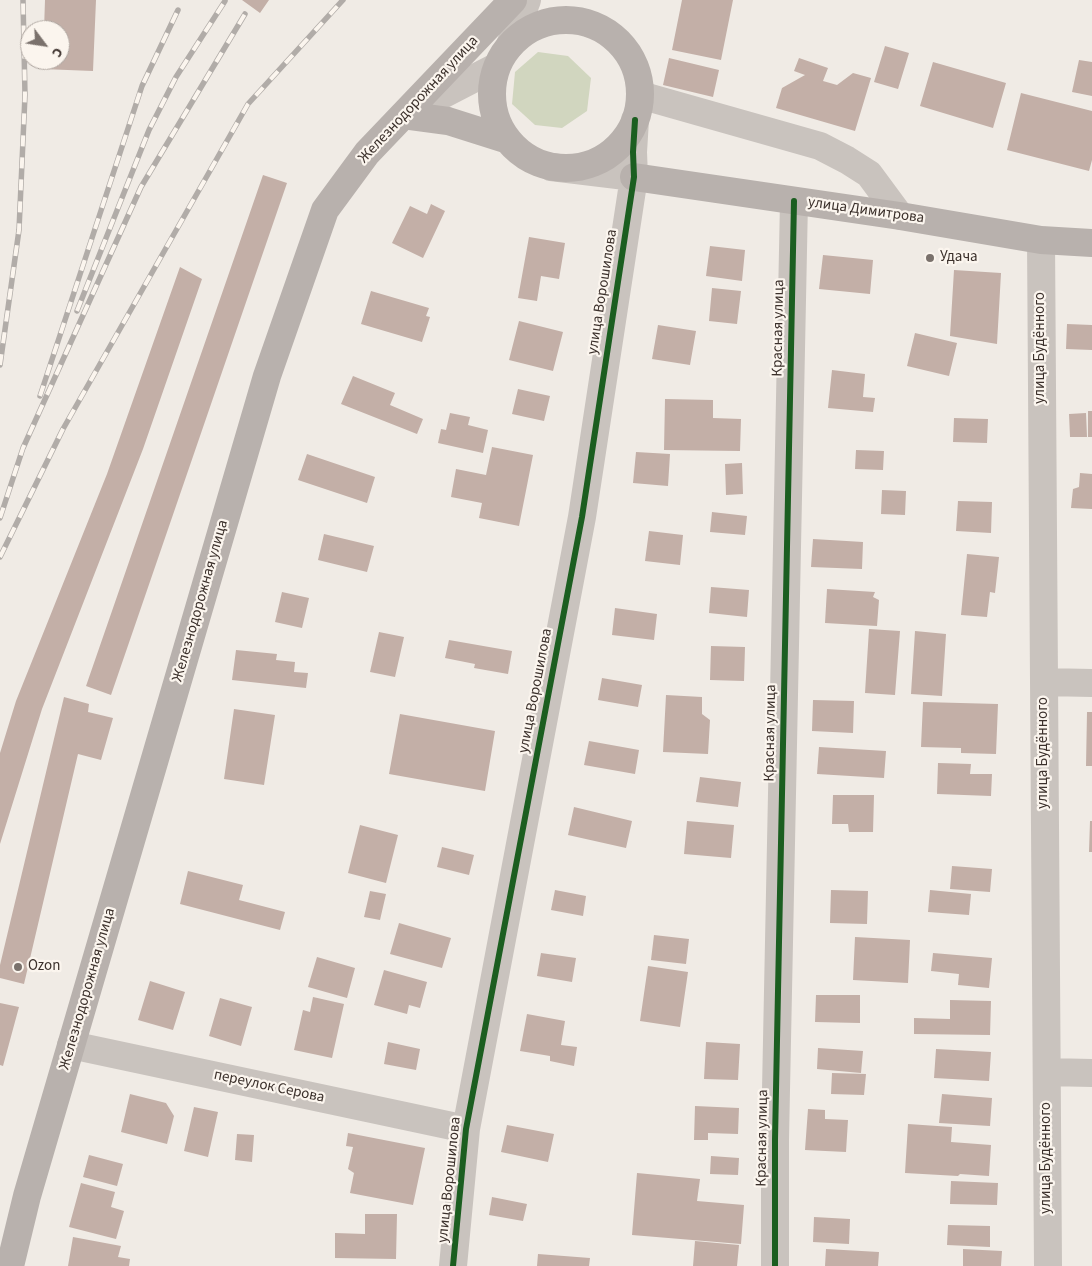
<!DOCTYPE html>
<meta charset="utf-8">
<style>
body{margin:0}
#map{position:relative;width:1092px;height:1266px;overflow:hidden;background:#f0ebe5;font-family:"Source Sans 3",sans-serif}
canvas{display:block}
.north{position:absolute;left:20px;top:20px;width:50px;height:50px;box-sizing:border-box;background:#fbf5ee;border:1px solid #aea6a0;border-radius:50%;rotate:121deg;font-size:14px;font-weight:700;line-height:20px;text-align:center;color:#3b302b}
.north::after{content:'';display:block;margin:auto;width:18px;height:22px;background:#7a716c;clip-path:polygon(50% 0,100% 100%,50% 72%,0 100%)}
</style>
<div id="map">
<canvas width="1092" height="1266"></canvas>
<div class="north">С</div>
</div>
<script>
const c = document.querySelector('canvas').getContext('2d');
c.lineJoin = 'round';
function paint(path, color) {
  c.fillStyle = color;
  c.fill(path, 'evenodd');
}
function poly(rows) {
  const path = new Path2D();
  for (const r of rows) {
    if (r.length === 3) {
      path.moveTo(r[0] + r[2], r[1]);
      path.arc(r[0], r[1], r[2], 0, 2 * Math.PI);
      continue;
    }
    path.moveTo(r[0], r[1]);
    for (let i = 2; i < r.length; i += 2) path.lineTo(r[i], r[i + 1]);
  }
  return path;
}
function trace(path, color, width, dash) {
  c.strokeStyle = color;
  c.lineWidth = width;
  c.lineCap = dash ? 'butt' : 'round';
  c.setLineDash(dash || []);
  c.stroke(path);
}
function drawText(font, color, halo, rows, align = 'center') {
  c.font = font + ' "Source Sans 3",sans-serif';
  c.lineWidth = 4.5;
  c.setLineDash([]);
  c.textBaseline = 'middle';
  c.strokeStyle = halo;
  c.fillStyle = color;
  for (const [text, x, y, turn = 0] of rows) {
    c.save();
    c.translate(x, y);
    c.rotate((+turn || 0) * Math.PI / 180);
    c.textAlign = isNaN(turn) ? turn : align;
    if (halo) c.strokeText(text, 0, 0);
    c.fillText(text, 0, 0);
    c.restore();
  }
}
paint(poly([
 [538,52,568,56,591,78,587,111,562,128,535,125,512,104,515,72]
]), '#d1d6bf');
paint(poly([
 [45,0,96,0,93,71,42,69,42,60,60,60,60,30,44,30],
 [242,0,269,0,260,13],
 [682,0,733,0,721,60,672,50],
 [885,46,909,53,898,89,874,82],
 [669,58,719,70,713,97,663,85],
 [799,58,828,68,823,81,837,85,853,73,871,78,855,131,776,108,782,88,805,75,794,71],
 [1079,60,1092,62,1092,96,1072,92],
 [933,62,1006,83,993,128,920,106],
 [1021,93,1092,111,1092,160,1089,171,1007,150],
 [263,175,287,183,111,695,86,686],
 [431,204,445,211,423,258,392,243,410,206,427,214],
 [529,237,565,243,559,279,541,276,537,301,518,298],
 [710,246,745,250,742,281,706,276],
 [823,255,873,260,870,294,819,289],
 [180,267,202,279,143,449,42,709,0,844,0,753,16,701,107,474],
 [954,270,1001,273,997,344,950,336],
 [712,288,741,291,737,324,709,321],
 [371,291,429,308,426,316,430,317,422,342,361,324],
 [519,321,563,332,553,371,509,360],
 [1067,324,1092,325,1092,350,1066,349],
 [658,325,696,331,690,365,652,359],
 [915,333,957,343,949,376,907,366],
 [832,370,865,374,863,397,875,398,873,412,828,408],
 [353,376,395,393,390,405,423,419,417,434,341,404],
 [518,389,550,396,544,421,512,414],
 [665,399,713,400,713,418,741,419,740,451,664,450],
 [1088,411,1092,411,1092,437,1088,437],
 [450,413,470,417,468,425,488,430,483,453,438,443,441,429,446,430],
 [1086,413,1087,437,1070,437,1069,414],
 [954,418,988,419,987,443,953,442],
 [492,447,533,455,519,526,479,518,482,503,451,497,456,469,486,475],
 [856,450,884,451,883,470,855,469],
 [636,452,670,454,668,486,633,483],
 [307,454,375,477,367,503,298,480],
 [742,463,743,494,726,495,725,464],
 [1080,473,1092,474,1092,509,1071,508,1073,489,1079,487],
 [882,490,906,491,905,515,881,514],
 [958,501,992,502,991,533,956,531],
 [712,512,747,516,745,535,710,532],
 [649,531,683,535,680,565,645,561],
 [324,534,374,546,367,572,318,560],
 [813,539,863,542,862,569,811,567],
 [967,554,999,557,995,593,990,592,987,617,961,615],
 [711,587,749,590,747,617,709,613],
 [827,589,875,592,873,597,879,600,877,626,825,623],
 [282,592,309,598,302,628,275,622],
 [615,608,657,614,654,640,612,635],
 [869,629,900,631,895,695,865,693],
 [915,631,946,634,942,696,911,694],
 [379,632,404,637,395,677,370,672],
 [449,640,512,651,508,674,474,668,475,664,445,658],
 [711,646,745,647,744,681,710,680],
 [236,650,277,654,276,660,295,662,294,672,308,673,306,688,232,680],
 [602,678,642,685,638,707,598,700],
 [666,695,702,697,702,714,710,720,708,754,663,752],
 [64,697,89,704,88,712,113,718,101,760,78,754,24,984,0,978,0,965],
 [813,700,854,701,853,733,812,731],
 [923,702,998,704,996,754,961,753,961,748,921,747],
 [234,709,275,715,264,785,224,779],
 [1087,712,1092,712,1092,766,1086,766],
 [400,714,495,731,485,791,389,774],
 [589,741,639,750,635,774,584,765],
 [819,747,886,751,884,778,817,774],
 [938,763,971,764,970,774,992,774,991,796,937,794],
 [700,777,741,782,738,807,696,802],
 [833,795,874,795,873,832,849,832,848,824,832,824],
 [574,807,632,821,626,848,568,835],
 [687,821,734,825,731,858,684,854],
 [1090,821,1092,821,1092,852,1089,852],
 [360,825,398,835,386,883,348,873],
 [442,847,474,855,469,875,437,867],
 [952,866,992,869,990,892,950,889],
 [188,871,243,885,239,900,285,912,280,930,180,904],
 [555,890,586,896,583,916,551,910],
 [831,890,868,891,867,924,830,923],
 [930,890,971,894,969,915,928,912],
 [370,891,386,894,380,920,364,917],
 [399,923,451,938,442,968,390,954],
 [654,935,689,939,686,964,651,960],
 [855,937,910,940,908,983,853,980],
 [541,953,576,958,572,982,537,976],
 [933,953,992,958,989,988,958,985,959,974,931,971],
 [317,957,355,968,347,998,308,987],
 [648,966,688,972,680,1027,640,1021],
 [384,970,427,982,420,1008,409,1005,407,1014,374,1005],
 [150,981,185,992,173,1030,138,1020],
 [816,995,860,995,860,1023,815,1022],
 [313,997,344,1004,332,1058,294,1050,303,1010,310,1012],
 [220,998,252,1007,241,1046,209,1036],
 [950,1000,991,1001,990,1035,914,1034,914,1018,950,1019],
 [0,1003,19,1007,3,1066,0,1065],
 [527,1014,565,1021,561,1045,577,1047,574,1066,550,1061,550,1056,520,1051],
 [388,1042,420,1049,416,1070,384,1064],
 [706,1042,740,1044,738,1080,704,1079],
 [818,1048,863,1051,861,1073,817,1069],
 [936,1049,991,1052,989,1081,934,1078],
 [832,1073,866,1074,864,1095,831,1094],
 [130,1094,166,1103,174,1116,167,1144,121,1132],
 [942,1094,992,1098,990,1126,939,1123],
 [695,1106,739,1108,738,1134,708,1133,708,1140,694,1140],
 [194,1107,218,1112,208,1157,184,1151],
 [808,1109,825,1110,825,1119,848,1120,846,1152,805,1150],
 [908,1124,952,1127,951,1142,991,1145,989,1176,960,1174,958,1176,905,1173],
 [507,1125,554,1134,548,1162,501,1152],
 [348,1133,425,1148,413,1205,350,1193,354,1173,348,1169,353,1147,346,1146],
 [237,1134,254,1135,252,1162,235,1160],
 [89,1155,123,1164,117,1186,83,1177],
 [711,1156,739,1158,738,1175,710,1174],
 [637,1173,700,1179,697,1201,744,1205,741,1244,632,1235],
 [951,1181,998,1183,997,1205,950,1204],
 [81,1183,115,1192,111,1207,124,1211,116,1239,69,1227],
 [492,1197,527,1204,523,1221,489,1215],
 [365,1214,397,1214,396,1259,335,1258,335,1233,365,1234],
 [814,1217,850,1219,849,1244,813,1242],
 [948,1225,990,1226,990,1247,947,1245],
 [73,1237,121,1246,118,1257,130,1259,129,1266,68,1266],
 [695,1241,739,1245,737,1266,693,1266],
 [826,1249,879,1252,878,1266,825,1266],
 [963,1249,1002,1251,1001,1266,963,1266],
 [538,1254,590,1258,589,1266,537,1266]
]), '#c3afa7');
trace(poly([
 [510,45,527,0],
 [640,95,820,146,847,160,869,174,900,216],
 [409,112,496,67],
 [551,167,634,177],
 [1041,240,1048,1266],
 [1044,682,1092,683],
 [71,1045,466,1129],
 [1047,1072,1092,1073],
 [453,1266,466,1129,582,517,634,177,633,152,635,120],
 [775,1266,775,1139,794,201]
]), '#c9c3be', 28);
trace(poly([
 [566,94,74],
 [403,115,448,121,508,140],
 [634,177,900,216,1041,240,1092,243],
 [10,1266,27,1196,267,376,325,210,367,153,513,0]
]), '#b8b1ad', 28);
const rail = poly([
 [77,311,149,130,176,77,225,1],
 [0,365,19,230,25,95,23,0],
 [40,396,142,86,178,10],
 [0,518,23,448,141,187,245,14],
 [0,557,63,429,248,104,343,0]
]);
trace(rail, '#b1aca8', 5.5);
trace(rail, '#fbf5ee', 4, [11]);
trace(poly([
 [453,1266,466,1129,582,517,634,177,633,152,635,120],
 [775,1266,775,1139,794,201]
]), '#1b5e20', 6);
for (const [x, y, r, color] of [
 [930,258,5,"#7a716c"],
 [18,967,5,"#7a716c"]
]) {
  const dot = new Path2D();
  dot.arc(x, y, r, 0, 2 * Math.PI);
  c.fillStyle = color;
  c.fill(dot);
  trace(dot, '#fbf5ee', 2);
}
drawText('15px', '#3b302b', '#fbf5ee', [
 ["Железнодорожная улица",419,100,-47],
 ["улица Димитрова",866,211,8],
 ["улица Ворошилова",603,292,-81],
 ["Красная улица",779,328,-89],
 ["улица Будённого",1041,348,-90],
 ["Железнодорожная улица",201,601,-74],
 ["улица Ворошилова",536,691,-79],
 ["Красная улица",771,733,-89],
 ["улица Будённого",1044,753,-90],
 ["Железнодорожная улица",88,989,-74],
 ["переулок Серова",269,1087,12],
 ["Красная улица",763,1138,-89],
 ["улица Будённого",1047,1158,-90],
 ["улица Ворошилова",450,1180,-84]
]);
drawText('15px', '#3b302b', '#fbf5ee', [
 ["Удача",940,258],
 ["Ozon",28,967]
], 'left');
</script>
